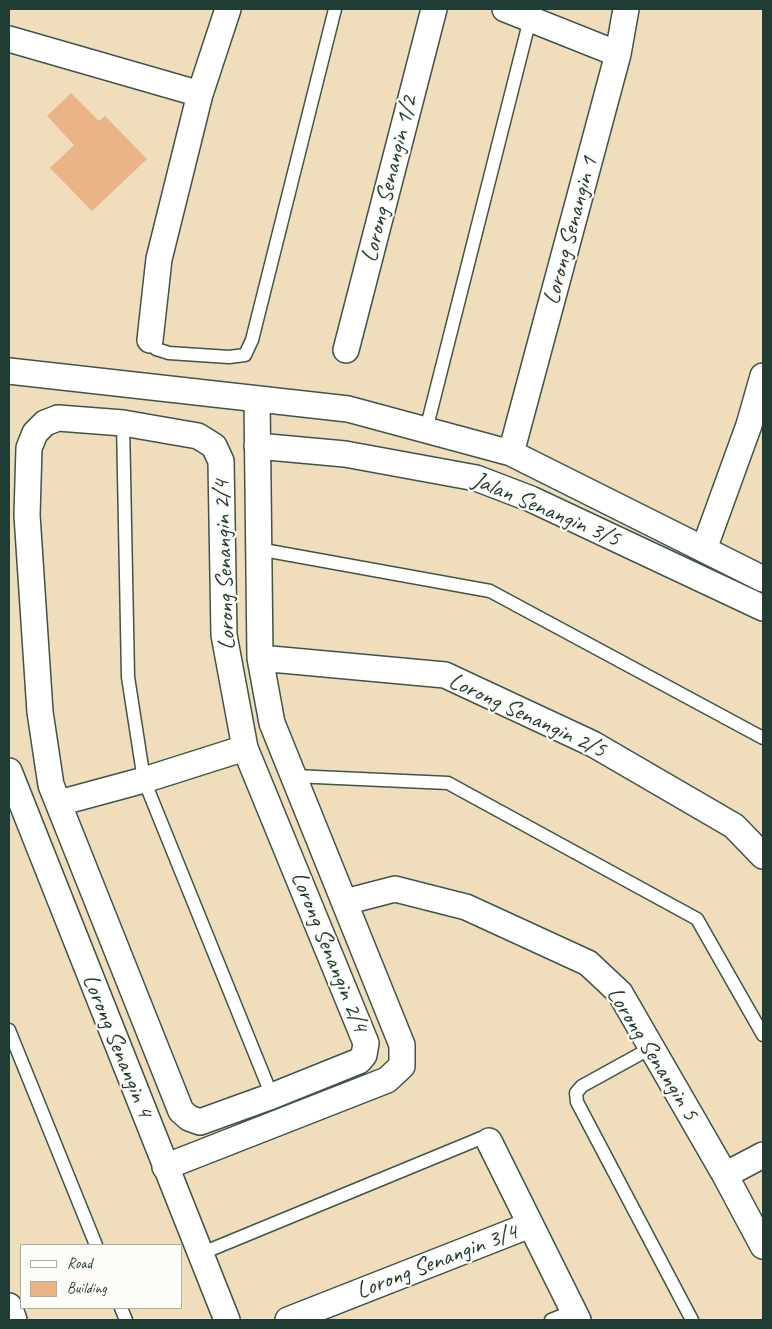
<!DOCTYPE html>
<style>
body{margin:0}
#map{position:relative;width:772px;height:1329px;overflow:hidden;background:#efddbb;font-family:Caveat,sans-serif}
canvas{display:block}
.frame{position:absolute;inset:0;border:10px solid #1f3d34;pointer-events:none}
.legend{position:absolute;left:20px;top:1244px;width:162px;height:65px;box-sizing:border-box;background:#fdfcf7;border:1px solid #a4b0a9;margin:0;padding:6px 9px;list-style:none;font-size:15px;color:#1f3d34}
.legend li{display:flex;align-items:center;gap:10px;height:25px}
.legend b{width:25px;border:1px solid #a4b0a9}
</style>
<div id="map">
<canvas width="772" height="1329"></canvas>
<div class="frame"></div>
<ul class="legend">
<li><b style="height:6px;background:#fff"></b>Road</li>
<li><b style="height:14px;background:#ebb487"></b>Building</li>
</ul>
</div>
<script>
const c = document.querySelector('canvas').getContext('2d');
c.lineJoin = 'round';
function paint(path, color) {
  c.fillStyle = color;
  c.fill(path, 'evenodd');
}
function poly(rows) {
  const path = new Path2D();
  for (const r of rows) {
    path.moveTo(r[0], r[1]);
    for (let i = 2; i < r.length; i += 2) path.lineTo(r[i], r[i + 1]);
  }
  return path;
}
function trace(path, color, width, dash) {
  c.strokeStyle = color;
  c.lineWidth = width;
  c.lineCap = dash ? 'butt' : 'round';
  c.setLineDash(dash || []);
  c.stroke(path);
}
function drawText(font, color, halo, rows, align = 'center') {
  c.font = font + ' Caveat,sans-serif';
  c.lineWidth = 4.5;
  c.setLineDash([]);
  c.textBaseline = 'middle';
  c.strokeStyle = halo;
  c.fillStyle = color;
  for (const [text, x, y, turn = 0] of rows) {
    c.save();
    c.translate(x, y);
    c.rotate((+turn || 0) * Math.PI / 180);
    c.textAlign = isNaN(turn) ? turn : align;
    if (halo) c.strokeText(text, 0, 0);
    c.fillText(text, 0, 0);
    c.restore();
  }
}
paint(poly([
 [71,93,99,121,105,116,147,159,92,211,50,168,74,145,47,116]
]), '#ebb487');
const service = poly([
 [150,340,156,349,169,353,229,357,245,355,252,340,335,9],
 [123,423,128,677,144,780,272,1096],
 [426,430,530,19],
 [258,549,490,591,763,738],
 [294,776,448,783,697,919,763,1035],
 [9,1030,96,1245],
 [651,1048,582,1086,576,1093,577,1102,692,1320],
 [200,1254,474,1141,481,1138,489,1141],
 [121,1308,126,1320],
 [551,1320,573,1311]
]);
const minor = poly([
 [505,9,618,54],
 [9,39,200,94],
 [150,340,159,259,200,94,228,9],
 [346,350,434,9],
 [9,371,348,409,511,453,763,579],
 [58,418,123,423,198,436,214,446,221,461,224,635,245,748,366,1043,364,1055,359,1061,272,1096,200,1122,189,1118,181,1111,51,785,40,712,27,515,29,448,35,433,45,423,58,418],
 [257,446,345,454,476,478,531,499,763,608],
 [511,453,618,54,626,9],
 [704,549,749,425,763,376],
 [260,658,445,675,593,744,734,826,763,856],
 [9,771,227,1320],
 [59,803,144,780,245,748],
 [345,902,395,889,466,907,588,963,620,993,725,1175,763,1246],
 [489,1141,578,1320],
 [165,1167,387,1080,402,1066,402,1045,272,723,260,658,257,399],
 [725,1175,763,1155],
 [9,1306,14,1320],
 [288,1320,530,1225]
]);
trace(service, '#3e5548', 15);
trace(minor, '#3e5548', 28);
trace(service, '#fff', 12);
trace(minor, '#fff', 25);
drawText('24px', '#1f3d34', '#fdfcf7', [
 ["Lorong Senangin 1/2",390,179,-76],
 ["Lorong Senangin 1",571,231,-75],
 ["Jalan Senangin 3/5",546,510,23],
 ["Lorong Senangin 2/4",225,565,-92],
 ["Lorong Senangin 2/5",527,716,25],
 ["Lorong Senangin 2/4",329,952,68],
 ["Lorong Senangin 4",117,1046,68],
 ["Lorong Senangin 5",652,1054,58],
 ["Lorong Senangin 3/4",437,1262,-21]
]);
</script>
